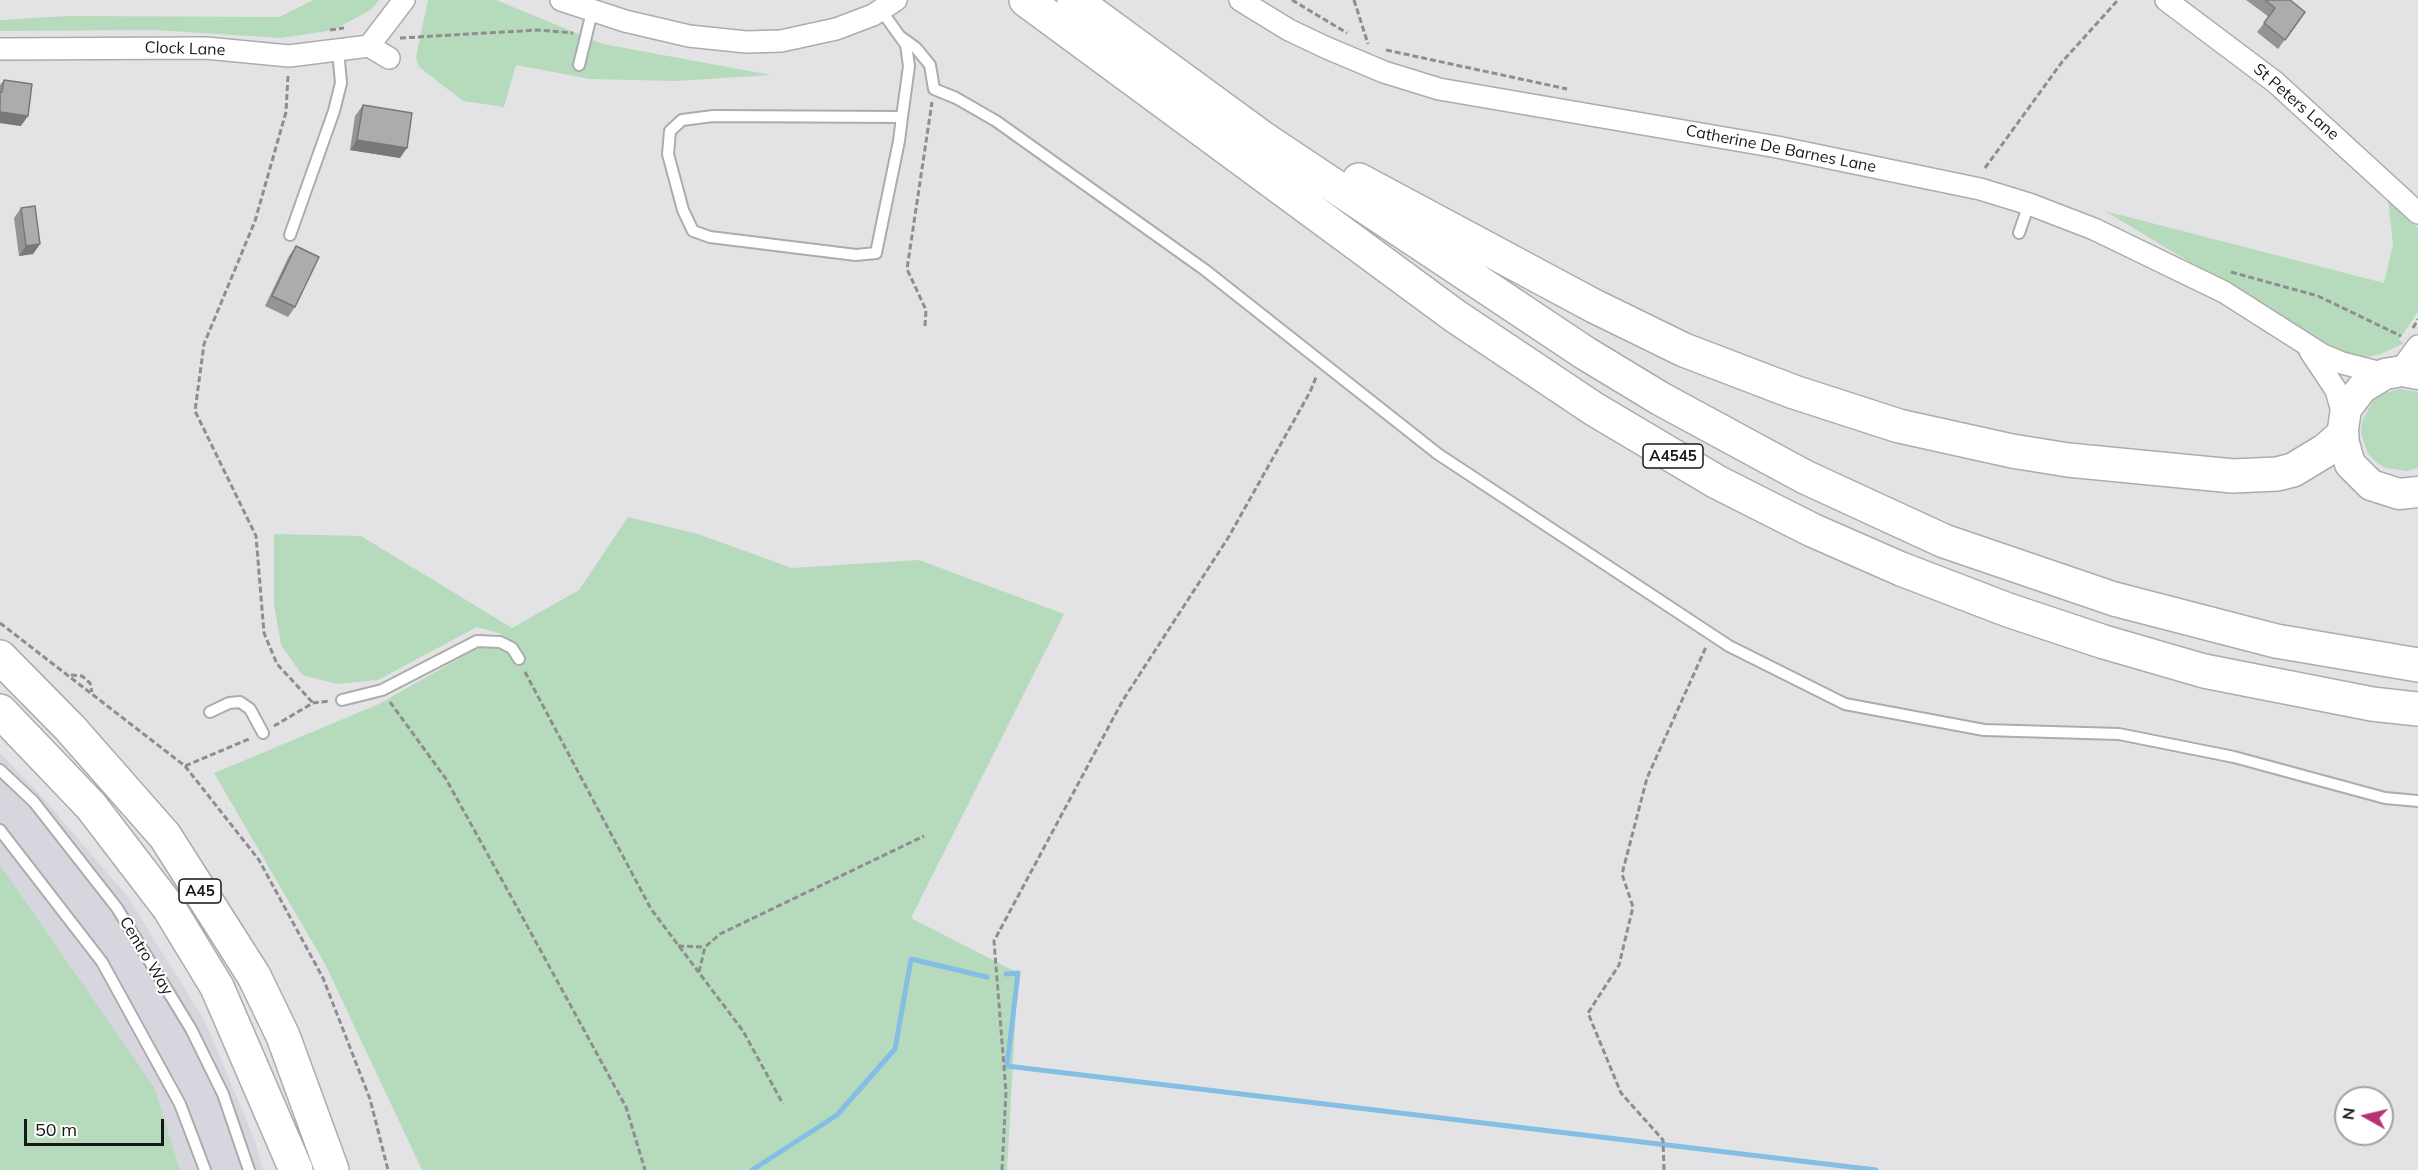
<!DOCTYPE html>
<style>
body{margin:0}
#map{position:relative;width:2418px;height:1170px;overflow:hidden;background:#e3e3e5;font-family:Mulish,sans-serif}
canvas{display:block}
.north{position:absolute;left:2334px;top:1086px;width:60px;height:60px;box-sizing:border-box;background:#fff;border:2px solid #a2a2a2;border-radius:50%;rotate:278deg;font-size:16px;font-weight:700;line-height:24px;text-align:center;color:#171717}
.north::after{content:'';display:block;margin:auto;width:21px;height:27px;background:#b73175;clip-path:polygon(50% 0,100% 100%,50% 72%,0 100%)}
.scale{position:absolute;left:24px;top:1119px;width:140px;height:27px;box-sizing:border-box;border:3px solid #171717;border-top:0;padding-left:8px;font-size:18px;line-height:21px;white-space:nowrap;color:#171717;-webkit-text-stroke:4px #fff;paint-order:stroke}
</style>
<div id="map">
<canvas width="2418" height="1170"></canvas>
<div class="north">N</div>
<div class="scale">50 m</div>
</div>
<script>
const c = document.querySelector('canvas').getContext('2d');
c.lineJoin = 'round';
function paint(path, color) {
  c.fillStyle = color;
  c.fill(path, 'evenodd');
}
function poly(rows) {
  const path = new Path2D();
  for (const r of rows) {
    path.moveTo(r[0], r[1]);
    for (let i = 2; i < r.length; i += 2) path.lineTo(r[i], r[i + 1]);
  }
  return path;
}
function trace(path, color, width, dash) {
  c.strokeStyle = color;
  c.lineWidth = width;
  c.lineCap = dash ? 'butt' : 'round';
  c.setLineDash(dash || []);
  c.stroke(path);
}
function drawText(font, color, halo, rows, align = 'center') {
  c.font = font + ' Mulish,sans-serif';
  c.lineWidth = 4.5;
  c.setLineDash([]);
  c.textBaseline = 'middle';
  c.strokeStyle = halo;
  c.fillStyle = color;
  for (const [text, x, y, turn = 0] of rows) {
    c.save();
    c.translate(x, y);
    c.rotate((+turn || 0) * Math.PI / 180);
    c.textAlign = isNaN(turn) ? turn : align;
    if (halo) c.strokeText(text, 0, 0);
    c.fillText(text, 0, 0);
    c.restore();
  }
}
paint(poly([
 [0,753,38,792,127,896,205,1021,255,1141,263,1170,0,1170]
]), '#d7d6df');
paint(poly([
 [313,0,379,0,372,9,334,30,281,38,155,30,0,31,0,20,67,16,279,17],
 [428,0,496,0,603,44,771,75,676,81,590,79,516,65,504,107,463,101,419,67,416,57],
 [2387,190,2400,202,2418,229,2418,312,2399,340,2404,343,2381,354,2362,358,2346,356,2105,211,2384,283,2393,244],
 [2399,389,2418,392,2418,468,2407,471,2385,468,2376,462,2368,454,2361,433,2362,422,2372,402,2379,395],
 [628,517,698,534,792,568,919,560,1064,614,911,918,1018,973,1007,1170,422,1170,325,964,214,773,379,704,502,634,477,627,378,680,337,684,302,675,281,645,274,604,274,534,361,536,512,628,579,590],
 [0,865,154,1087,180,1170,0,1170]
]), '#b5dbbc');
trace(poly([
 [1006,974,1018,973,1007,1066,1876,1170],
 [752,1170,837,1115,895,1049,911,959,987,977]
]), '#84bee5', 5);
const service = poly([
 [881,10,906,45,909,66,902,117,899,141,876,253,856,255,710,237,693,231,683,210,668,154,670,131,682,120,713,116,902,117],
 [901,37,916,48,930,65,934,89,956,98,996,121,1205,270,1438,454,1729,646,1845,704,1984,730,2119,734,2234,757,2385,798,2418,801],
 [579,65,592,12],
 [2019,233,2029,204],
 [290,235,334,111,341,83,338,50],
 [342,700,382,690,477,641,500,642,512,648,519,659],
 [210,712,229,703,240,702,250,709,263,733],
 [0,770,34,802,117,908,191,1029,223,1094,249,1170],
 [0,830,102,962,180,1104,205,1170]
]);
const minor = poly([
 [561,0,625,21,689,36,746,42,781,41,836,29,873,15,896,0],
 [1240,0,1289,30,1327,48,1384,72,1439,89,1777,147,1980,189,2029,204,2094,229,2224,292,2323,355,2342,363,2385,374],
 [2166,0,2275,82,2418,213],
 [369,46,389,58],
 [0,49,206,48,289,56,369,46,404,0],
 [2310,351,2336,390,2344,418],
 [2399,372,2418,346]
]);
const secondary = poly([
 [2418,374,2402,371,2385,374,2362,388,2346,409,2342,436,2350,464,2371,485,2399,494,2418,492]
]);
const trunk = poly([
 [1026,0,1455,316,1594,409,1717,482,1812,530,1901,569,2008,610,2104,642,2204,671,2372,704,2418,709],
 [1074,0,1264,139,1585,353,1661,399,1805,477,1944,541,2114,599,2276,641,2418,665],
 [1359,180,1594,306,1684,350,1794,392,1899,426,2012,451,2068,460,2233,476,2277,474,2293,470,2326,450,2342,436],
 [0,657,70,728,165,836,254,976,283,1036,332,1170],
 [0,711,91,806,169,908,217,987,296,1170]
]);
trace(service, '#acacad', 14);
trace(minor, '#acacad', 24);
trace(secondary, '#acacad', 33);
trace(trunk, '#acacad', 36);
trace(poly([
 [1292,0,1347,33],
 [1354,0,1368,44],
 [330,30,344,28],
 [400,38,538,30,573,33],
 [1386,50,1567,89],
 [288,76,286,112,255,221,204,344,195,411,256,536,264,633,277,664,313,703],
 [1985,168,2062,62,2118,0],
 [2231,272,2318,296,2401,336],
 [925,326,926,310,907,269,932,102],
 [2413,328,2418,319],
 [0,623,185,766,249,739],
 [525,672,651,909,743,1031,783,1104],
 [71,675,82,676,90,683,92,692],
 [390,702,446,779,513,900,626,1107,645,1170],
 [274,726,313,703,329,701],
 [185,766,259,860,323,978,370,1099,388,1170],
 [678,946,705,947],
 [699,972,705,947,720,934,924,836],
 [1002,1170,1006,1092,994,941,1123,700,1228,538,1310,392,1317,375],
 [1664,1170,1663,1140,1621,1093,1588,1013,1619,965,1633,907,1622,874,1647,778,1706,647]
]), '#8e8e90', 3, [6, 3]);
trace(service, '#fff', 10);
trace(minor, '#fff', 21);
trace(secondary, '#fff', 30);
trace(trunk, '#fff', 33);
paint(poly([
 [2246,0,2290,0,2305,12,2278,49,2257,32,2269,17],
 [4,80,21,126,0,123,0,85],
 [363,105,400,158,350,150,355,116],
 [21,208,40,244,33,254,19,256,14,218],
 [296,246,295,307,288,317,265,306,289,256]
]), '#949496');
paint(poly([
 [0,112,28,116,21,126,0,123],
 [357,140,407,148,400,158,350,150],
 [40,244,33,254,19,256,26,246]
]), '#78787a');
const building = poly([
 [2265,0,2290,0,2305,12,2285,40,2264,23,2275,8,2265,0],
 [4,80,32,84,28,116,0,112,0,92,2,92,4,80],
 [363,105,412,113,407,148,357,140,363,105],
 [35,206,40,244,26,246,21,208,35,206],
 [296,246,319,257,295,307,272,296,296,246]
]);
paint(building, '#acacae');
trace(building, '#78787a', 1.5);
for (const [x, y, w] of [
 [1673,456,60],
 [200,891,42]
]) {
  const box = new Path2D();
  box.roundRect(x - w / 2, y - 12, w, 24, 4.5);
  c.fillStyle = '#fff';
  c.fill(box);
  trace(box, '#171717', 1.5);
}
drawText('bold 15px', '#171717', null, [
 ["A4545",1673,456],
 ["A45",200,891]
]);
drawText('16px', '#171717', '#fff', [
 ["Clock Lane",185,49,2],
 ["St Peters Lane",2296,102,41],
 ["Catherine De Barnes Lane",1781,149,11],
 ["Centro Way",146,956,59]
]);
</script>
